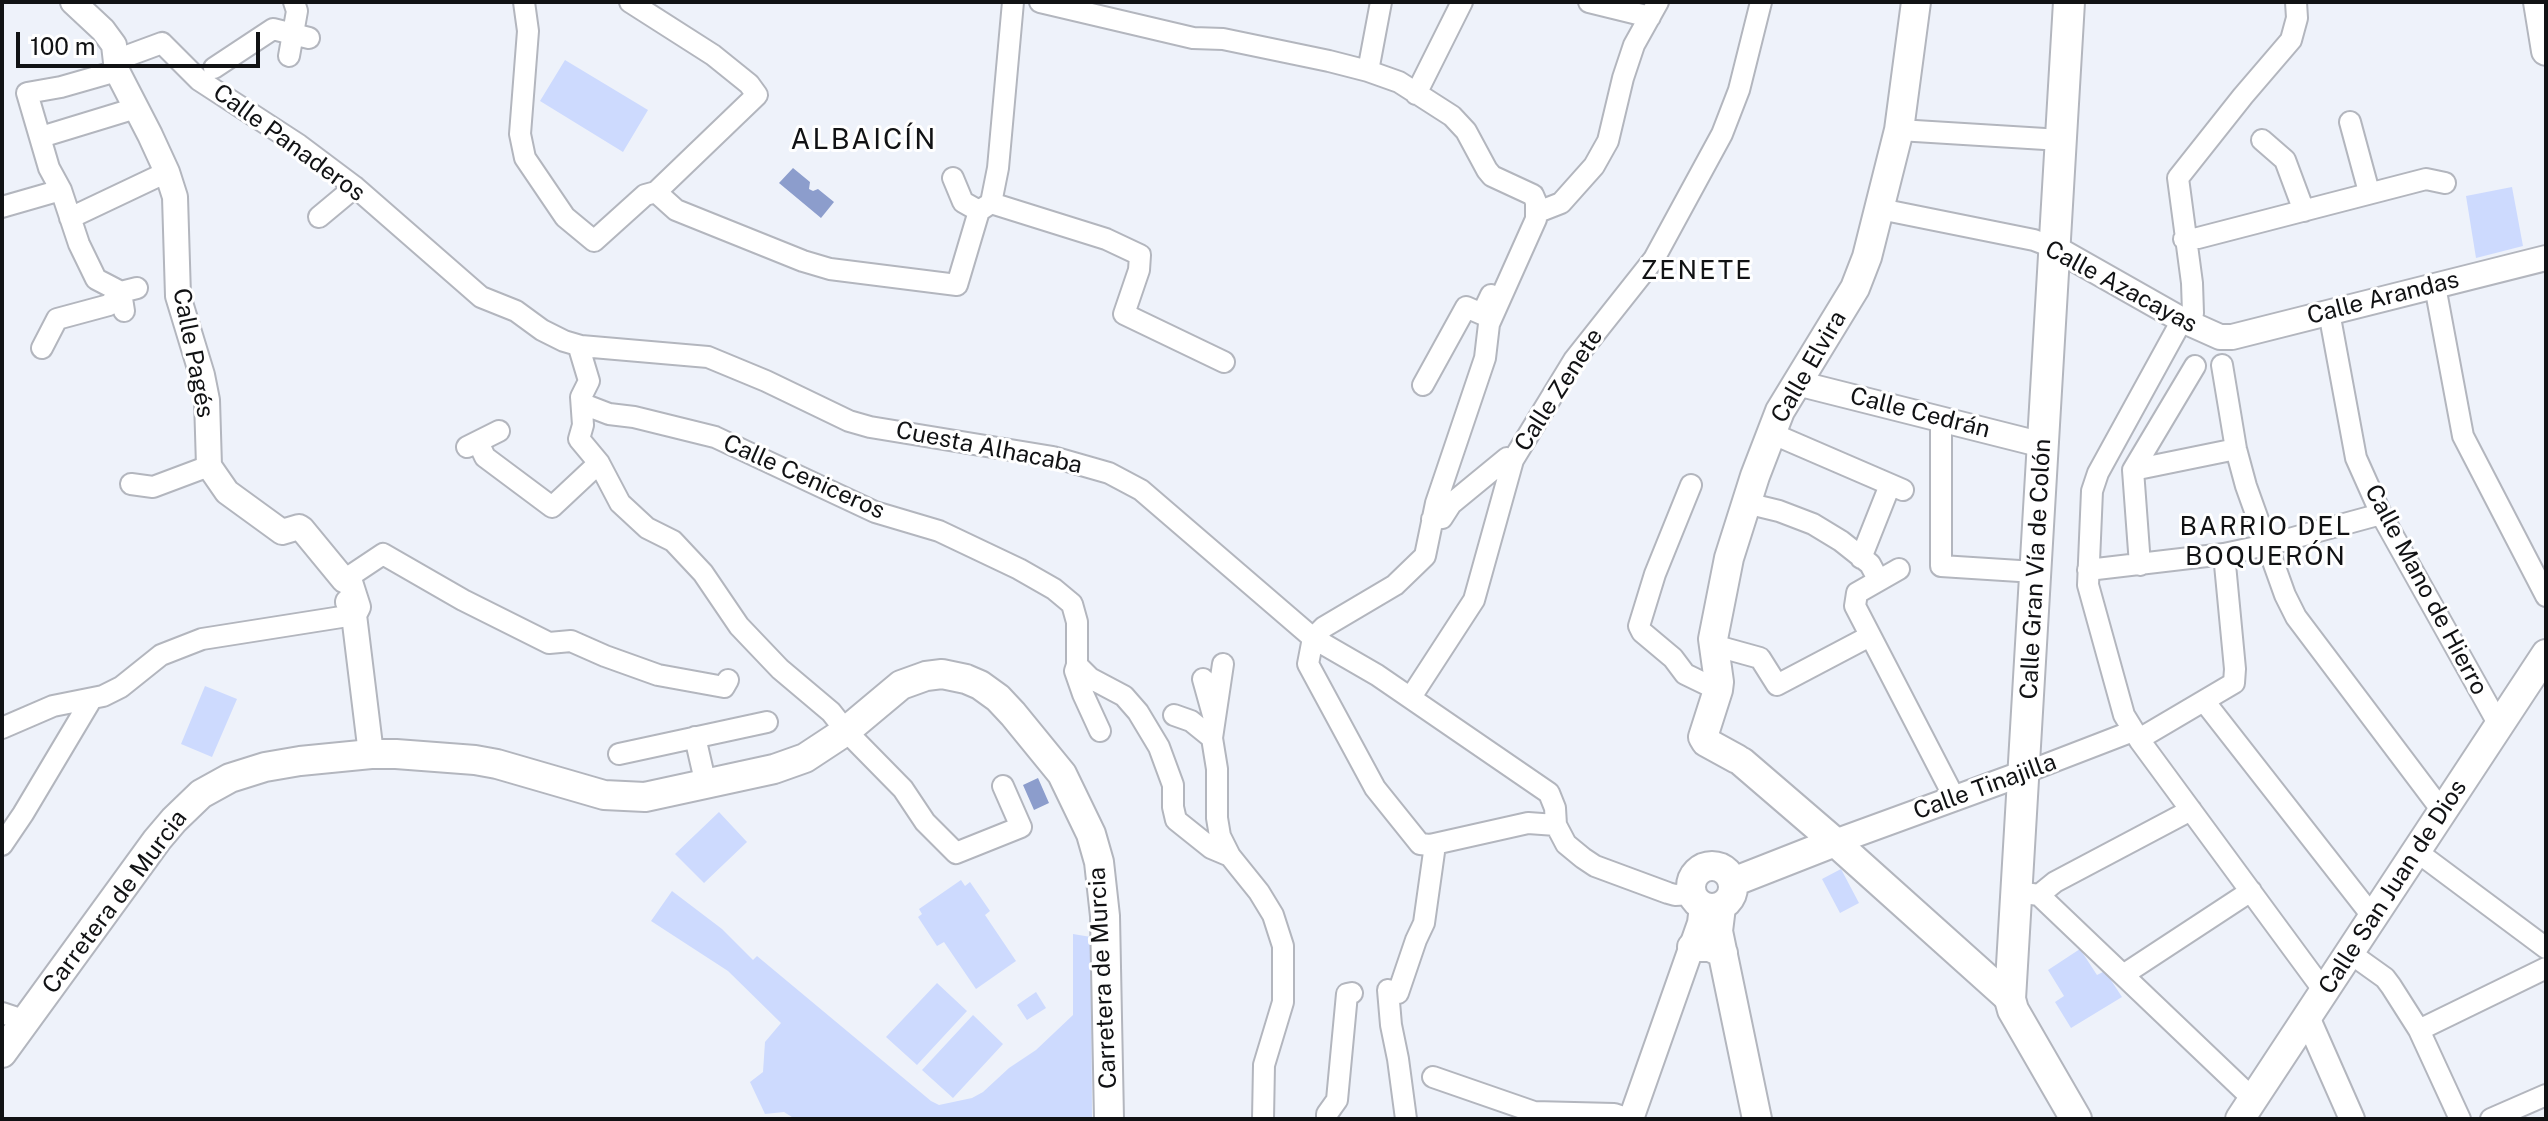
<!DOCTYPE html>
<meta charset="utf-8">
<style>
body{margin:0}
#map{position:relative;width:2548px;height:1121px;overflow:hidden;background:#eef2fa;font-family:"Public Sans",sans-serif}
canvas{display:block}
.frame{position:absolute;inset:0;border:4px solid #111214;pointer-events:none}
.scale{position:absolute;left:16px;top:32px;width:244px;height:36px;box-sizing:border-box;border:4px solid #111214;border-top:0;padding-left:10px;font-size:24px;line-height:28px;white-space:nowrap;color:#111214;-webkit-text-stroke:6px #fff;paint-order:stroke}
</style>
<div id="map">
<canvas width="2548" height="1121"></canvas>
<div class="frame"></div>
<div class="scale">100 m</div>
</div>
<script>
const c = document.querySelector('canvas').getContext('2d');
c.lineJoin = 'round';
function paint(path, color) {
  c.fillStyle = color;
  c.fill(path, 'evenodd');
}
function poly(rows) {
  const path = new Path2D();
  for (const r of rows) {
    if (r.length === 3) {
      path.moveTo(r[0] + r[2], r[1]);
      path.arc(r[0], r[1], r[2], 0, 2 * Math.PI);
      continue;
    }
    path.moveTo(r[0], r[1]);
    for (let i = 2; i < r.length; i += 2) path.lineTo(r[i], r[i + 1]);
  }
  return path;
}
function trace(path, color, width, dash) {
  c.strokeStyle = color;
  c.lineWidth = width;
  c.lineCap = dash ? 'butt' : 'round';
  c.setLineDash(dash || []);
  c.stroke(path);
}
function drawText(font, color, halo, rows, align = 'center') {
  c.font = font + ' "Public Sans",sans-serif';
  c.lineWidth = 6;
  c.setLineDash([]);
  c.textBaseline = 'middle';
  c.strokeStyle = halo;
  c.fillStyle = color;
  for (const [text, x, y, turn = 0] of rows) {
    c.save();
    c.translate(x, y);
    c.rotate((+turn || 0) * Math.PI / 180);
    c.textAlign = isNaN(turn) ? turn : align;
    if (halo) c.strokeText(text, 0, 0);
    c.fillText(text, 0, 0);
    c.restore();
  }
}
paint(poly([
 [565,60,648,110,623,152,540,101],
 [2512,187,2523,246,2476,258,2466,196],
 [205,686,237,699,212,757,181,744],
 [719,812,747,842,704,883,675,854],
 [1841,869,1859,903,1840,913,1822,879],
 [961,880,965,886,970,882,990,911,985,915,1016,961,976,989,944,942,937,946,918,917,922,914,919,909],
 [672,891,722,929,753,960,757,956,931,1101,939,1105,972,1098,983,1092,1009,1068,1036,1050,1073,1015,1073,934,1091,937,1092,1119,795,1119,784,1112,765,1114,750,1082,763,1072,765,1042,781,1023,728,971,651,921],
 [2080,949,2097,975,2105,971,2122,997,2071,1028,2055,1002,2064,996,2048,970],
 [937,983,967,1011,917,1065,886,1037],
 [1036,992,1046,1008,1027,1020,1017,1005],
 [973,1015,1003,1044,953,1098,922,1070]
]), '#cddafe');
paint(poly([
 [793,168,810,182,809,189,813,191,818,189,834,202,821,218,779,183],
 [1038,778,1049,803,1034,810,1023,785]
]), '#8c9dcc');
const minor = poly([
 [524,2,528,31,520,134,525,158,565,217,594,241,645,195,656,192,757,95,749,84,713,55,630,2],
 [1040,2,1193,38,1223,39,1329,61,1368,71,1399,82,1452,116,1466,131,1487,170,1492,176,1533,195,1536,202,1536,219,1489,324,1485,358,1436,503,1425,556,1395,585,1324,627,1313,638],
 [1589,2,1650,17],
 [289,56,297,11,294,2],
 [116,60,162,43,199,80,299,145,355,187,481,297,516,311,542,330,564,341,581,346,708,357,766,381,849,421,870,427,1053,457,1109,473,1141,490,1313,638,1377,675,1549,793,1555,808,1556,825,1566,844,1583,858,1595,866,1668,893,1675,895,1692,894],
 [214,68,273,29,309,38],
 [117,71,61,87,27,93,49,168,61,190,79,244,96,279,121,292,124,311],
 [1368,71,1381,2],
 [1416,94,1462,2],
 [2350,122,2369,192],
 [1899,130,2061,140],
 [41,137,136,108],
 [2262,140,2285,160,2304,211],
 [953,178,963,202,979,211],
 [656,192,676,210,803,261,830,269,957,285,979,211,991,203],
 [991,203,1106,239,1140,255,1139,270,1124,314,1224,362],
 [991,203,998,168,1013,2],
 [2,207,61,190],
 [1880,209,2034,240,2055,248],
 [1538,212,1561,203,1594,166,1608,141,1623,78,1634,45,1658,2],
 [319,217,355,187],
 [70,218,167,172],
 [2184,239,2198,238,2426,179,2445,183],
 [2435,286,2463,436,2546,596],
 [2329,312,2356,458,2381,514,2499,725],
 [2182,320,2098,473,2092,491,2088,585,2124,715,2140,741,2324,991],
 [2189,323,2193,313,2192,283,2178,178,2243,96,2291,40,2297,18,2296,2],
 [581,346,580,351,589,381,581,397,583,425,579,439,599,463,620,503,647,528,673,541,703,573,739,626,780,669,831,712,846,731,903,789,925,822,956,853,1021,827,1003,786],
 [42,348,57,319,109,305,121,292,137,288],
 [2222,365,2236,449,2246,486,2285,595,2296,617,2443,812],
 [1423,385,1466,307,1482,314,1491,295],
 [583,404,609,414,634,417,715,437,875,512,939,531,1019,569,1054,589,1072,604,1077,622,1077,665,1090,678,1124,696,1138,712,1159,747,1173,785,1173,807,1176,820,1211,848,1230,856,1259,892,1273,915,1283,946,1283,1002,1264,1065,1263,1119],
 [1941,418,1941,566,2035,572],
 [1771,433,1903,490],
 [478,442,485,457,552,507,599,463],
 [467,447,499,431],
 [2133,470,2195,366],
 [2133,470,2236,449],
 [2133,470,2140,565],
 [131,484,153,487,209,466],
 [1691,485,1655,574,1639,626,1642,632,1673,658,1685,674,1718,690],
 [1746,503,1779,511,1813,524,1841,541,1870,564,1878,579],
 [1432,519,1442,518,1451,504,1507,458,1513,460],
 [1861,558,1890,485],
 [1899,569,1857,593,1855,606,1954,797],
 [2088,570,2224,554,2271,544,2381,514],
 [344,580,383,554,463,600,549,643,571,641,605,656,658,675,724,687,728,680],
 [1313,638,1308,664,1375,788,1420,844,1430,845,1528,823,1556,825],
 [1713,645,1760,658,1777,685,1870,636],
 [1223,664,1212,738,1217,769,1217,818,1220,836,1230,856],
 [1077,665,1075,671,1083,694,1100,731],
 [1203,679,1213,715],
 [1411,697,1474,600,1513,460,1574,360,1654,259,1722,134,1739,90,1761,2],
 [2204,701,2373,917],
 [1174,715,1191,721,1212,738],
 [2,728,53,706,103,696,121,687,161,655,202,639,354,615],
 [695,737,706,785],
 [2139,739,2234,683,2235,669,2224,554],
 [619,754,767,722],
 [2024,773,2133,731],
 [2,845,23,814,91,700],
 [2416,851,2546,948],
 [2017,892,2039,895,2253,1099],
 [2039,895,2055,882,2191,810],
 [2350,953,2385,978,2391,986,2419,1030,2460,1119],
 [2123,975,2251,891],
 [2,1013,14,1017,23,1023],
 [2419,1030,2546,968],
 [1433,1077,1534,1112,1614,1114,1629,1119],
 [1327,1119,1327,1114,1337,1100,1347,994,1352,993],
 [1406,1119,1398,1059,1391,1025,1388,990,1398,993,1416,940,1424,923,1434,852,1430,845],
 [2491,1119,2546,1095]
]);
const tertiary = poly([
 [73,2,103,30,114,45,117,71,150,135,167,172,175,197,178,296,202,375,207,400,209,466,227,492,282,532,299,527,302,529,344,580,350,582,358,607,354,615],
 [2055,248,2182,320,2220,337,2232,337,2546,258],
 [1797,381,1805,385,2043,445],
 [348,602,354,615,371,754],
 [1835,842,2024,773],
 [2307,1017,2352,1119],
 [1631,1119,1700,923,1702,906]
]);
const secondary = poly([
 [2538,2,2546,51],
 [1737,759,1706,742,1703,737,1718,690,1719,682,1713,639,1729,558,1755,476,1780,411,1855,288,1867,257,1899,130,1916,2],
 [1742,762,1835,842,2010,999],
 [1712,887,21],
 [1733,882,1835,842],
 [1721,907,1718,931,1757,1119],
 [1692,947,1710,947,1723,953],
 [2,1053,157,840,174,820,201,794,230,778,265,767,300,761,371,754,396,754,475,760,497,764,604,795,645,797,774,769,805,758,846,731,901,685,926,676,942,674,966,679,980,685,998,698,1013,714,1062,774,1091,834,1099,862,1105,916,1109,1119],
 [2240,1119,2546,654]
]);
const primary = poly([
 [2069,2,2010,999,2013,1010,2076,1119]
]);
trace(minor, '#b3b6be', 24);
trace(tertiary, '#b3b6be', 28);
trace(secondary, '#b3b6be', 32);
trace(primary, '#b3b6be', 34);
trace(minor, '#fff', 20);
trace(tertiary, '#fff', 24);
trace(secondary, '#fff', 28);
trace(primary, '#fff', 30);
drawText('24px', '#111214', '#fff', [
 ["Calle Panaderos",289,143,36],
 ["Calle Azacayas",2121,287,28],
 ["Calle Arandas",2383,298,-14],
 ["Calle Pagés",193,353,79],
 ["Calle Elvira",1809,367,-60],
 ["Calle Zenete",1559,390,-57],
 ["Calle Cedrán",1920,413,14],
 ["Cuesta Alhacaba",989,448,11],
 ["Calle Ceniceros",804,477,24],
 ["Calle Gran Vía de Colón",2036,569,-87],
 ["Calle Mano de Hierro",2426,590,62],
 ["Calle Tinajilla",1985,787,-20],
 ["Calle San Juan de Dios",2393,887,-57],
 ["Carretera de Murcia",115,902,-53],
 ["Carretera de Murcia",1103,978,-93]
]);
c.letterSpacing = '2px';
drawText('26px', '#111214', '#fff', [
 ["ZENETE",1697,271],
 ["BARRIO DEL",2266,527],
 ["BOQUERÓN",2266,557]
]);
c.letterSpacing = '0px';
c.letterSpacing = '2px';
drawText('28px', '#111214', '#fff', [
 ["ALBAICÍN",864,140]
]);
c.letterSpacing = '0px';
</script>
